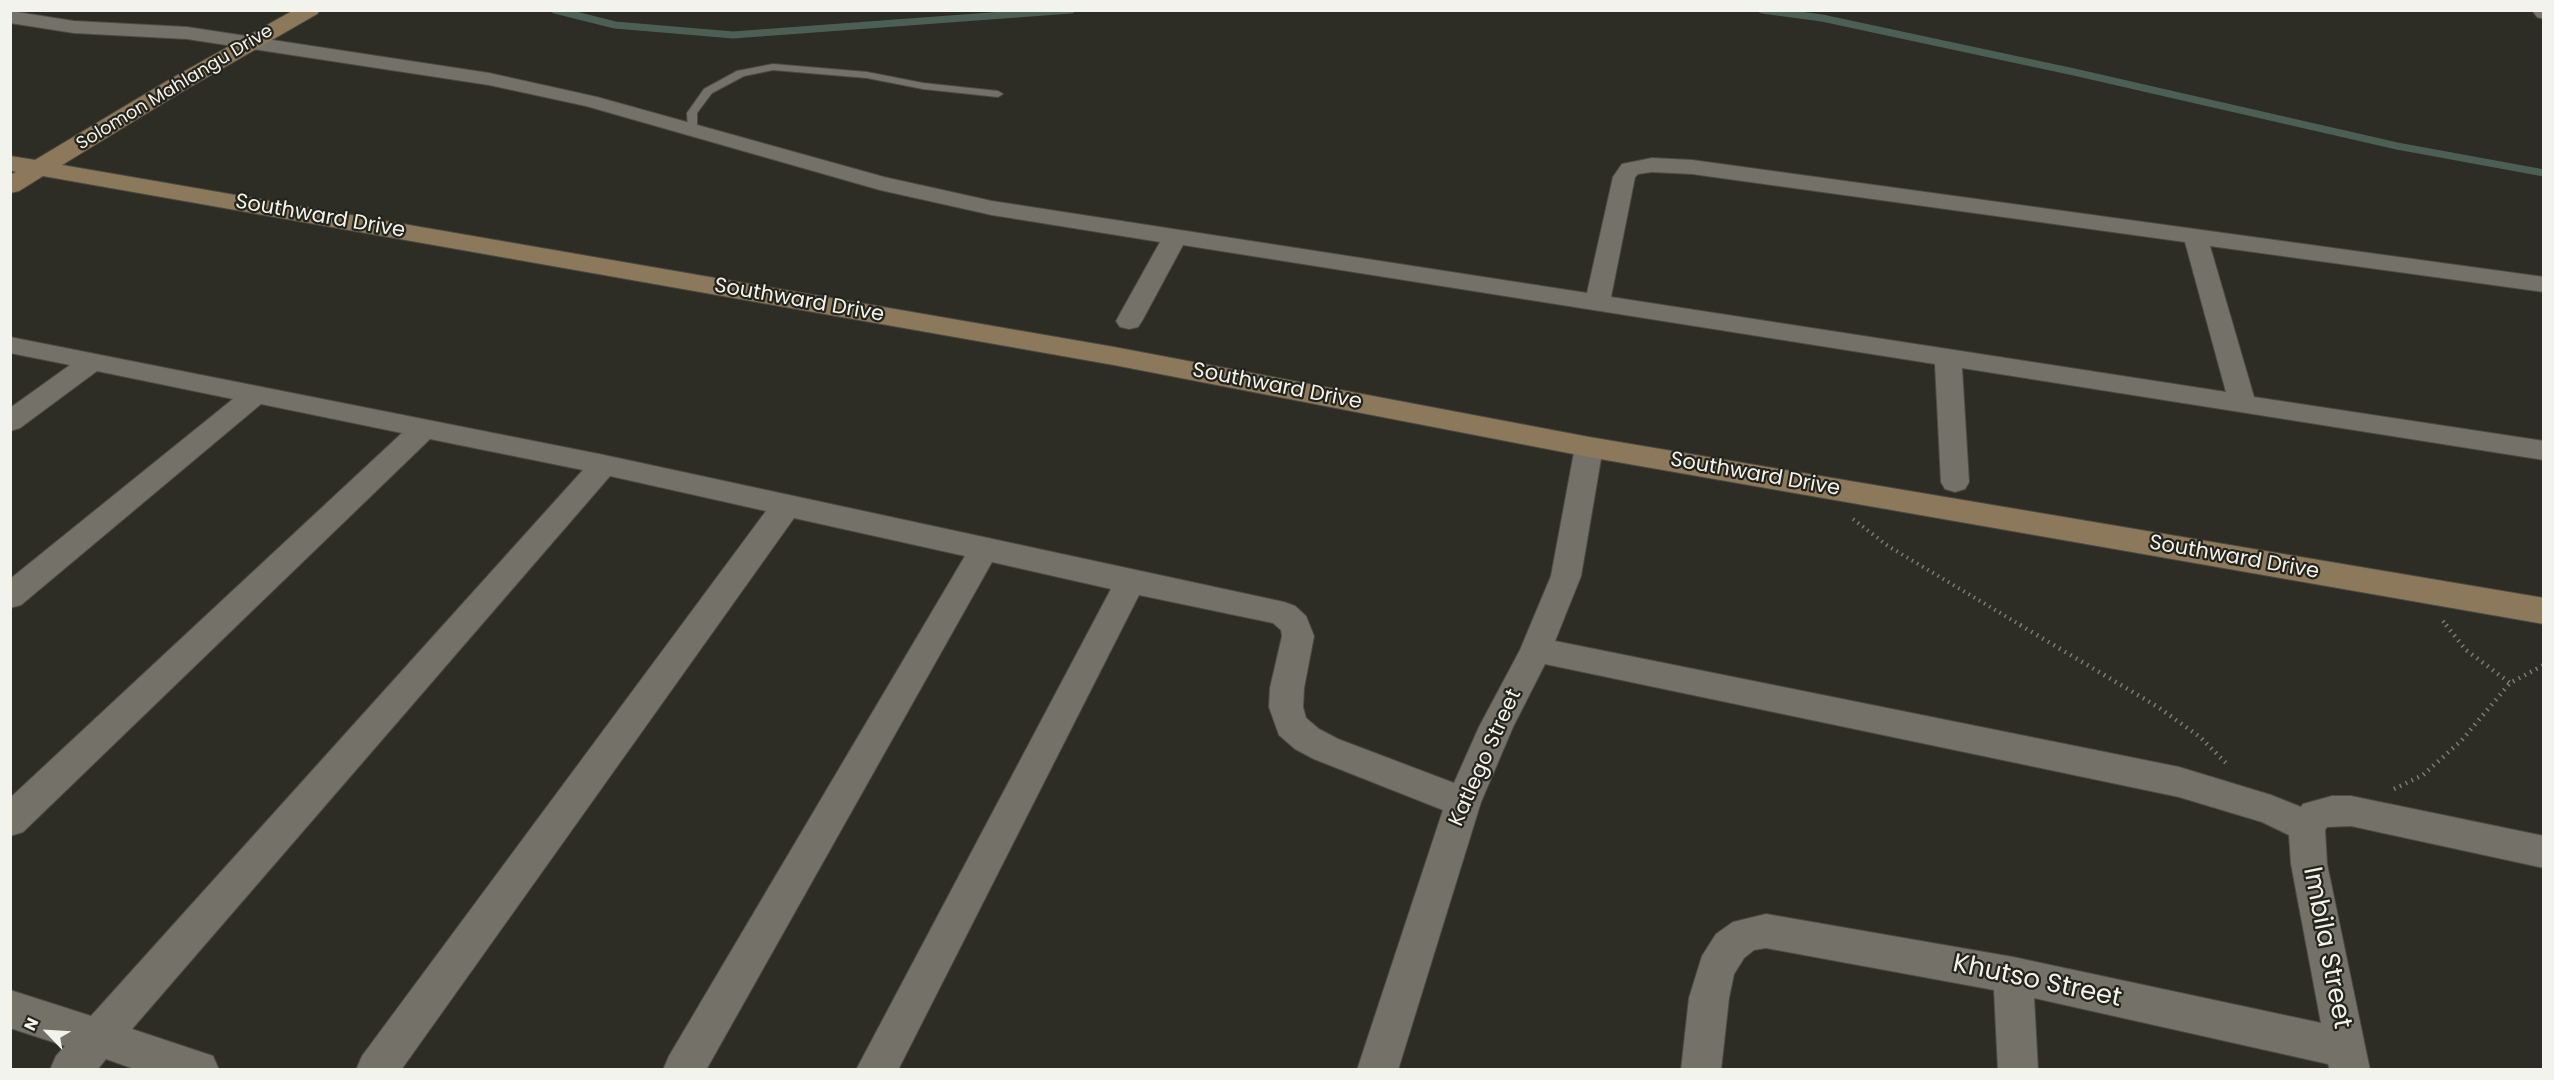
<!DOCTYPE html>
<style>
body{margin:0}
#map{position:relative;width:2554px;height:1080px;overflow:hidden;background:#2e2d25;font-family:Poppins,sans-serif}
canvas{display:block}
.frame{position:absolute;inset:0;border:12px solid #f3f3ed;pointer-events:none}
.north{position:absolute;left:18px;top:1002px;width:60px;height:60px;-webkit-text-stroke:4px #25241c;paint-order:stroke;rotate:295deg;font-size:16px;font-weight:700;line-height:24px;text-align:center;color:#f3f3ed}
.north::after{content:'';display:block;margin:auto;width:21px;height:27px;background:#f3f3ed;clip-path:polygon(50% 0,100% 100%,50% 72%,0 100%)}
</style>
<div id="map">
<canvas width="2554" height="1080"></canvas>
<div class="frame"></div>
<div class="north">N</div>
</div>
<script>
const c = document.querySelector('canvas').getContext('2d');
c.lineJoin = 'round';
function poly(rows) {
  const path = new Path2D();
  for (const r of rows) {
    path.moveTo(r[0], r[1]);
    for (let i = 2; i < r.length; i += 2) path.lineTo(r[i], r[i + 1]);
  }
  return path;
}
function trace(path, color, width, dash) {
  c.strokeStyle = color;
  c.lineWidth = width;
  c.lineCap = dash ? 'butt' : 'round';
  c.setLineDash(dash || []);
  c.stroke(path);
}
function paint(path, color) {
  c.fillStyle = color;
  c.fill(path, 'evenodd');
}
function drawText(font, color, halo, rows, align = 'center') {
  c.font = font + ' Poppins,sans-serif';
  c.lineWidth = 4.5;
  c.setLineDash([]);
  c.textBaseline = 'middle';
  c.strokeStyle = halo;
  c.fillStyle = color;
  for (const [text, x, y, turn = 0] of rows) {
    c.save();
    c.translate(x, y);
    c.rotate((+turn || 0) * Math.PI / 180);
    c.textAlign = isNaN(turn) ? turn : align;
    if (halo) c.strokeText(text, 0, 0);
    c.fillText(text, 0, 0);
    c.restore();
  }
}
trace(poly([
 [555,10,615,25,733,35,1071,10],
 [1762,10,1822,18,2074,72,2397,146,2544,173]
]), '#4b5f54', 7);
const lane = poly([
 [773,64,867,72,923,83,998,91,1003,94,998,97,923,89,867,78,773,70,744,76,712,93,697,113,697,130,692,133,688,132,687,113,704,89,737,71,773,64]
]);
const street = poly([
 [2532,10,2544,10,2544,19,2537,17,2532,10],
 [10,11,74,21,187,27,489,73,597,97,884,177,992,201,1587,293,1613,177,1622,164,1652,158,1692,160,2544,277,2544,292,2210,246,2254,397,2544,441,2544,460,1962,368,1969,482,1965,489,1955,492,1945,489,1941,482,1935,364,1183,245,1142,321,1138,327,1129,329,1120,327,1116,321,1160,242,992,215,880,190,586,106,489,85,187,39,74,33,10,23,10,11],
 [1652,172,1692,174,2185,242,2226,392,1611,297,1635,177,1638,174,1652,172],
 [10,337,604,455,1284,602,1295,606,1306,616,1314,636,1304,688,1303,707,1306,718,1319,729,1338,739,1454,783,1479,727,1520,650,1551,576,1575,447,1579,440,1589,438,1599,440,1603,447,1581,576,1555,641,2179,767,2271,795,2301,807,2303,804,2332,796,2351,796,2544,836,2544,868,2351,826,2327,827,2325,830,2327,864,2370,1070,2330,1070,2328,1064,2034,998,2038,1070,1998,1070,1994,990,1766,948,1754,950,1744,958,1734,974,1729,998,1721,1070,1681,1070,1689,998,1702,956,1716,934,1733,922,1766,914,2013,957,2321,1023,2291,864,2289,835,2262,822,2179,797,1545,664,1513,727,1481,802,1398,1070,1357,1070,1443,810,1314,759,1295,749,1279,735,1269,707,1270,688,1282,636,1281,630,1273,623,1139,595,898,1070,856,1070,1111,589,992,562,706,1070,663,1070,669,1056,965,556,794,518,401,1070,356,1070,362,1056,766,511,610,476,132,1029,213,1056,219,1070,137,1070,106,1059,97,1070,50,1070,56,1056,65,1046,10,1028,10,990,91,1016,583,470,430,439,23,832,10,836,10,798,402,433,261,404,21,605,10,608,10,579,233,399,97,371,20,428,10,431,10,408,70,365,10,353,10,337]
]);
const secondary = poly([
 [294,10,320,10,317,14,183,91,62,165,1114,347,1589,437,2544,598,2544,624,1589,457,1114,365,43,176,19,191,10,193,10,175,16,172,10,170,10,156,35,160,167,81,294,10]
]);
trace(lane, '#4c4b44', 2);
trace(street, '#4c4b44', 2);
trace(secondary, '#4c4b44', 2);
trace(poly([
 [1853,519,1888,546,2022,626],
 [2443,621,2447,626]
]), '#7c7c75', 4, [1.5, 4.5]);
trace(poly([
 [2020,625,2158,707,2200,737,2229,766],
 [2446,625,2466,650,2510,683],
 [2394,789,2423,775,2461,741,2510,683,2544,665]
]), '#7c7c75', 4.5, [1.5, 5]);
paint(lane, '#737168');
paint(street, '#737168');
paint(secondary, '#8c795b');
drawText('18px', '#f3f3ed', '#25241c', [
 ["Solomon Mahlangu Drive",175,88,-31]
]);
drawText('21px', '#f3f3ed', '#25241c', [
 ["Southward Drive",320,217,10],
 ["Southward Drive",799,301,10],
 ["Southward Drive",1277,387,11],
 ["Southward Drive",1755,475,10],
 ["Southward Drive",2234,558,10],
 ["Katlego Street",1486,758,-66]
]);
drawText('26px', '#f3f3ed', '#25241c', [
 ["Imbila Street",2326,948,79],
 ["Khutso Street",2037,982,12]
]);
</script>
